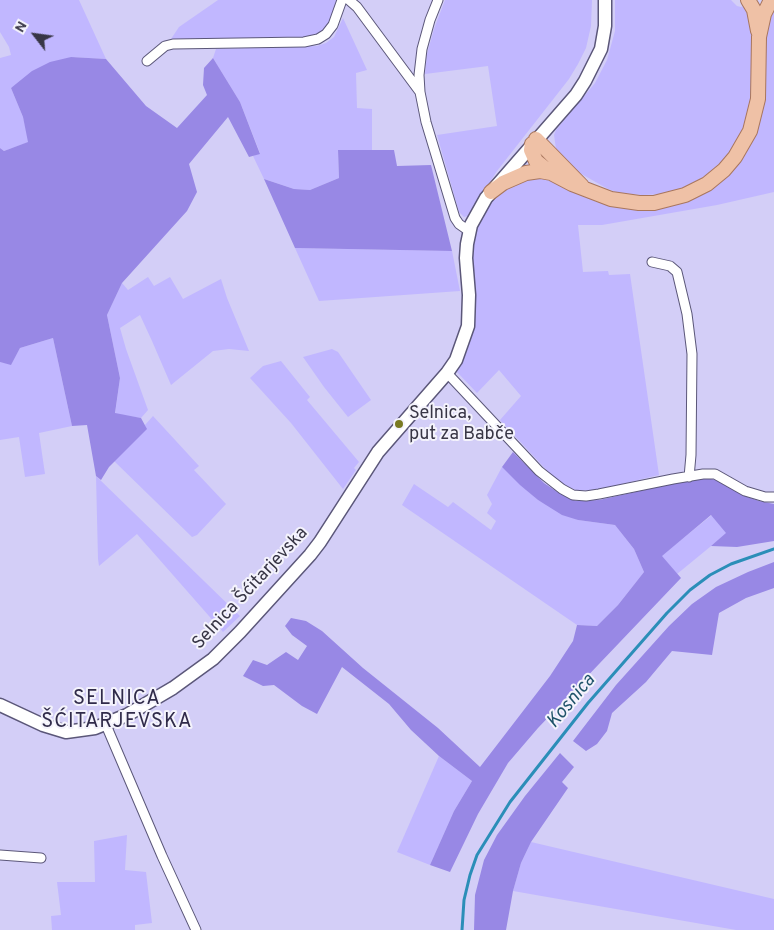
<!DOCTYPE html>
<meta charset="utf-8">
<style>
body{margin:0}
#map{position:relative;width:774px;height:930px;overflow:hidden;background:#d3cef7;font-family:Overpass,sans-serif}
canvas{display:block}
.north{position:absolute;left:10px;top:10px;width:50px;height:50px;-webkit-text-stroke:4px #f4f3fc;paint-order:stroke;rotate:300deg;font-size:14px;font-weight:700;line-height:20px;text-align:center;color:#383646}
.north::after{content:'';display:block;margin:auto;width:18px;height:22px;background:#383646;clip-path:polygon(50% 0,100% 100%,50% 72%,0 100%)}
</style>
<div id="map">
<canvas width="774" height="930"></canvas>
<div class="north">N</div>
</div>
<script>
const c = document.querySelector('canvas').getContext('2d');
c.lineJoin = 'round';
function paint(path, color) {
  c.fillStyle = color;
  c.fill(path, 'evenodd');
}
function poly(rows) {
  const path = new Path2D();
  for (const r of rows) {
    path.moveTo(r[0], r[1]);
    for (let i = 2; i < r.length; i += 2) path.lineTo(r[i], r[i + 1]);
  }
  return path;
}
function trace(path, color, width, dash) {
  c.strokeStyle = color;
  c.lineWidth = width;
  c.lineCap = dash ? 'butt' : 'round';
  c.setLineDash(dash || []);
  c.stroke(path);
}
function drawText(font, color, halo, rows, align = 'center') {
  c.font = font + ' Overpass,sans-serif';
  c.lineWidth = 4;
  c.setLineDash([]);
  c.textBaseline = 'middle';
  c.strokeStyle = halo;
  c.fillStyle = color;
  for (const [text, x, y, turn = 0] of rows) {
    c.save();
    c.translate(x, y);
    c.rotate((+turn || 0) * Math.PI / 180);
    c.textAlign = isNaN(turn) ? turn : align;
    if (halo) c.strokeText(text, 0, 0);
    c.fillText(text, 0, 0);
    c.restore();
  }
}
paint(poly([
 [0,0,79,0,106,59,71,57,11,88,23,117,29,142,4,151,0,148,0,58,11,55,9,47,0,32],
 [218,0,336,0,333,16,329,24,319,34,312,37,171,39,179,27],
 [445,0,592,0,591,26,586,48,578,64,569,79,497,171,468,216,464,217,459,212,437,135,497,126,488,66,425,74,427,54,434,29],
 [615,0,731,0,737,6,741,7,746,5,754,30,752,97,744,128,736,145,725,159,705,176,677,191,664,194,642,195,619,193,608,189,578,172,556,149,554,135,556,130,595,83,607,60,615,31],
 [774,7,774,192,717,205,602,225,578,225,583,272,608,271,609,275,630,274,659,475,597,490,576,490,566,486,553,477,500,420,521,396,499,370,477,393,456,371,467,351,475,323,472,250,479,222,484,212,501,192,510,185,533,176,557,180,586,197,597,202,642,210,715,186,724,179,739,162,751,142,759,123,764,99,767,20],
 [343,18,367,70,356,73,357,108,372,109,372,151,338,150,339,178,310,190,294,189,264,179,253,156,260,153,240,102,213,58,216,49,317,46,326,43,334,37],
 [295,248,452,251,460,291,319,301],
 [148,277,154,286,170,277,183,299,221,279,227,298,249,351,229,349,213,351,171,385,152,341,140,315,120,328,126,349,148,410,141,418,115,414,120,378,107,315,122,283,128,290],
 [53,338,72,426,39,433,45,474,25,477,19,437,0,440,0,362,11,364,20,348],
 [332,349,338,352,371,400,348,417,324,387,303,357],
 [281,361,310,397,307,400,359,462,354,468,356,470,343,489,291,423,250,378,263,366],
 [153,416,199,466,194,470,226,504,197,535,192,537,114,461,146,429,145,425],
 [502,467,538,500,578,520,615,525,634,549,644,572,618,605,597,626,577,625,402,505,414,484,448,507,453,502,491,530,496,521,487,513,492,504,487,495],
 [96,476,240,616,223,632,137,534,99,566,98,559],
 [712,515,727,533,677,574,661,556],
 [439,756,472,781,454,811,430,865,397,852],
 [127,835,125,870,146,872,152,923,135,925,135,930,52,930,51,916,61,915,57,882,95,882,94,841],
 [531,842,774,899,774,930,736,930,513,891,521,863]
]), '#c1b7ff');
paint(poly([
 [71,57,106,59,146,106,177,128,207,95,203,85,204,68,213,58,240,102,260,154,249,157,228,117,189,164,197,192,187,211,122,283,107,315,120,378,115,413,141,418,147,429,109,467,101,480,96,476,87,425,72,426,53,338,20,348,11,365,0,362,0,148,4,151,28,142,23,117,11,88,32,71,50,62],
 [338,150,394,150,397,166,431,165,452,251,295,248,264,179,294,189,310,190,339,178],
 [513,452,544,483,559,493,576,501,599,500,690,480,703,478,718,480,745,496,759,501,774,504,774,541,737,547,711,546,726,533,711,515,662,556,681,578,538,728,508,763,478,814,450,872,430,865,454,811,472,781,439,756,411,730,389,704,342,667,317,714,302,706,274,685,263,686,243,676,253,660,267,665,286,652,298,660,307,646,292,635,285,626,291,618,306,621,322,631,363,668,438,728,480,767,550,676,573,641,577,625,597,626,618,605,644,572,634,549,615,525,578,520,562,515,538,500,520,485,502,467],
 [774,562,774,588,746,598,719,613,712,655,672,651,646,682,612,713,607,731,597,744,586,751,573,741,616,685,669,626,692,604,716,587,748,572],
 [560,753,574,767,562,782,568,788,531,842,521,863,513,891,506,930,474,930,475,895,484,860,497,835,525,796]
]), '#9888e5');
trace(poly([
 [462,930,464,900,470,875,477,855,510,802,588,703,667,613,690,590,710,575,731,564,774,549]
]), '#2b8eb8', 3);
const street = poly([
 [349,0,357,7,420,92],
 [438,0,430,20,422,49,419,75,420,92,426,122,455,218,459,224,469,231],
 [147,61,165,46,173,44,304,42,318,39,326,34,333,25,342,0],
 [652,262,670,266,677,272,687,314,692,354,691,455,689,477],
 [447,373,539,471,562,489,573,495,586,496,599,494,673,479,703,474,715,474,745,491,765,497,774,497],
 [106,725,162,856,196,930],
 [0,855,41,858]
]);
const secondary = poly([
 [0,705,43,725,66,732,95,728,127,715,173,688,213,659,240,632,310,555,320,542,378,452,447,373,456,360,468,326,469,295,466,258,467,244,471,225,486,198,576,95,585,81,601,49,605,26,605,0]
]);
const primary = poly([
 [748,0,754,10,758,31],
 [536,139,582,186],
 [532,144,531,150,536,161,551,173,572,184,611,199,639,203,654,203,685,195,707,184,724,170,735,157,750,131,758,99,759,37,764,14,771,0],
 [491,192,503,183,526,173,540,171,551,173]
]);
trace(street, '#5b5779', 11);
trace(secondary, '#5b5779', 15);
trace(primary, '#a8765e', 16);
trace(street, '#fff', 9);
trace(secondary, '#fff', 12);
trace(primary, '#efc1a6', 14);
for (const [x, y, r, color] of [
 [399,424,5,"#797a22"]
]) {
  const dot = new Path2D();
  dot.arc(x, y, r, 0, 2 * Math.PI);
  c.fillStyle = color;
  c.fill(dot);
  trace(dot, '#f4f3fc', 2);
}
drawText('18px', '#383646', '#f4f3fc', [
 ["Selnica,",409,414],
 ["put za Babče",409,435]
], 'left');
drawText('18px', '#383646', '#f4f3fc', [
 ["Selnica Šćitarjevska",251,589,-47]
]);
drawText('italic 19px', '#1f536a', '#f4f3fc', [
 ["Kosnica",572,702,-50]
]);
c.letterSpacing = '1px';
drawText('20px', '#302b4a', '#f4f3fc', [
 ["SELNICA",117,700],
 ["ŠĆITARJEVSKA",117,723]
]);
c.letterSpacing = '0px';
</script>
